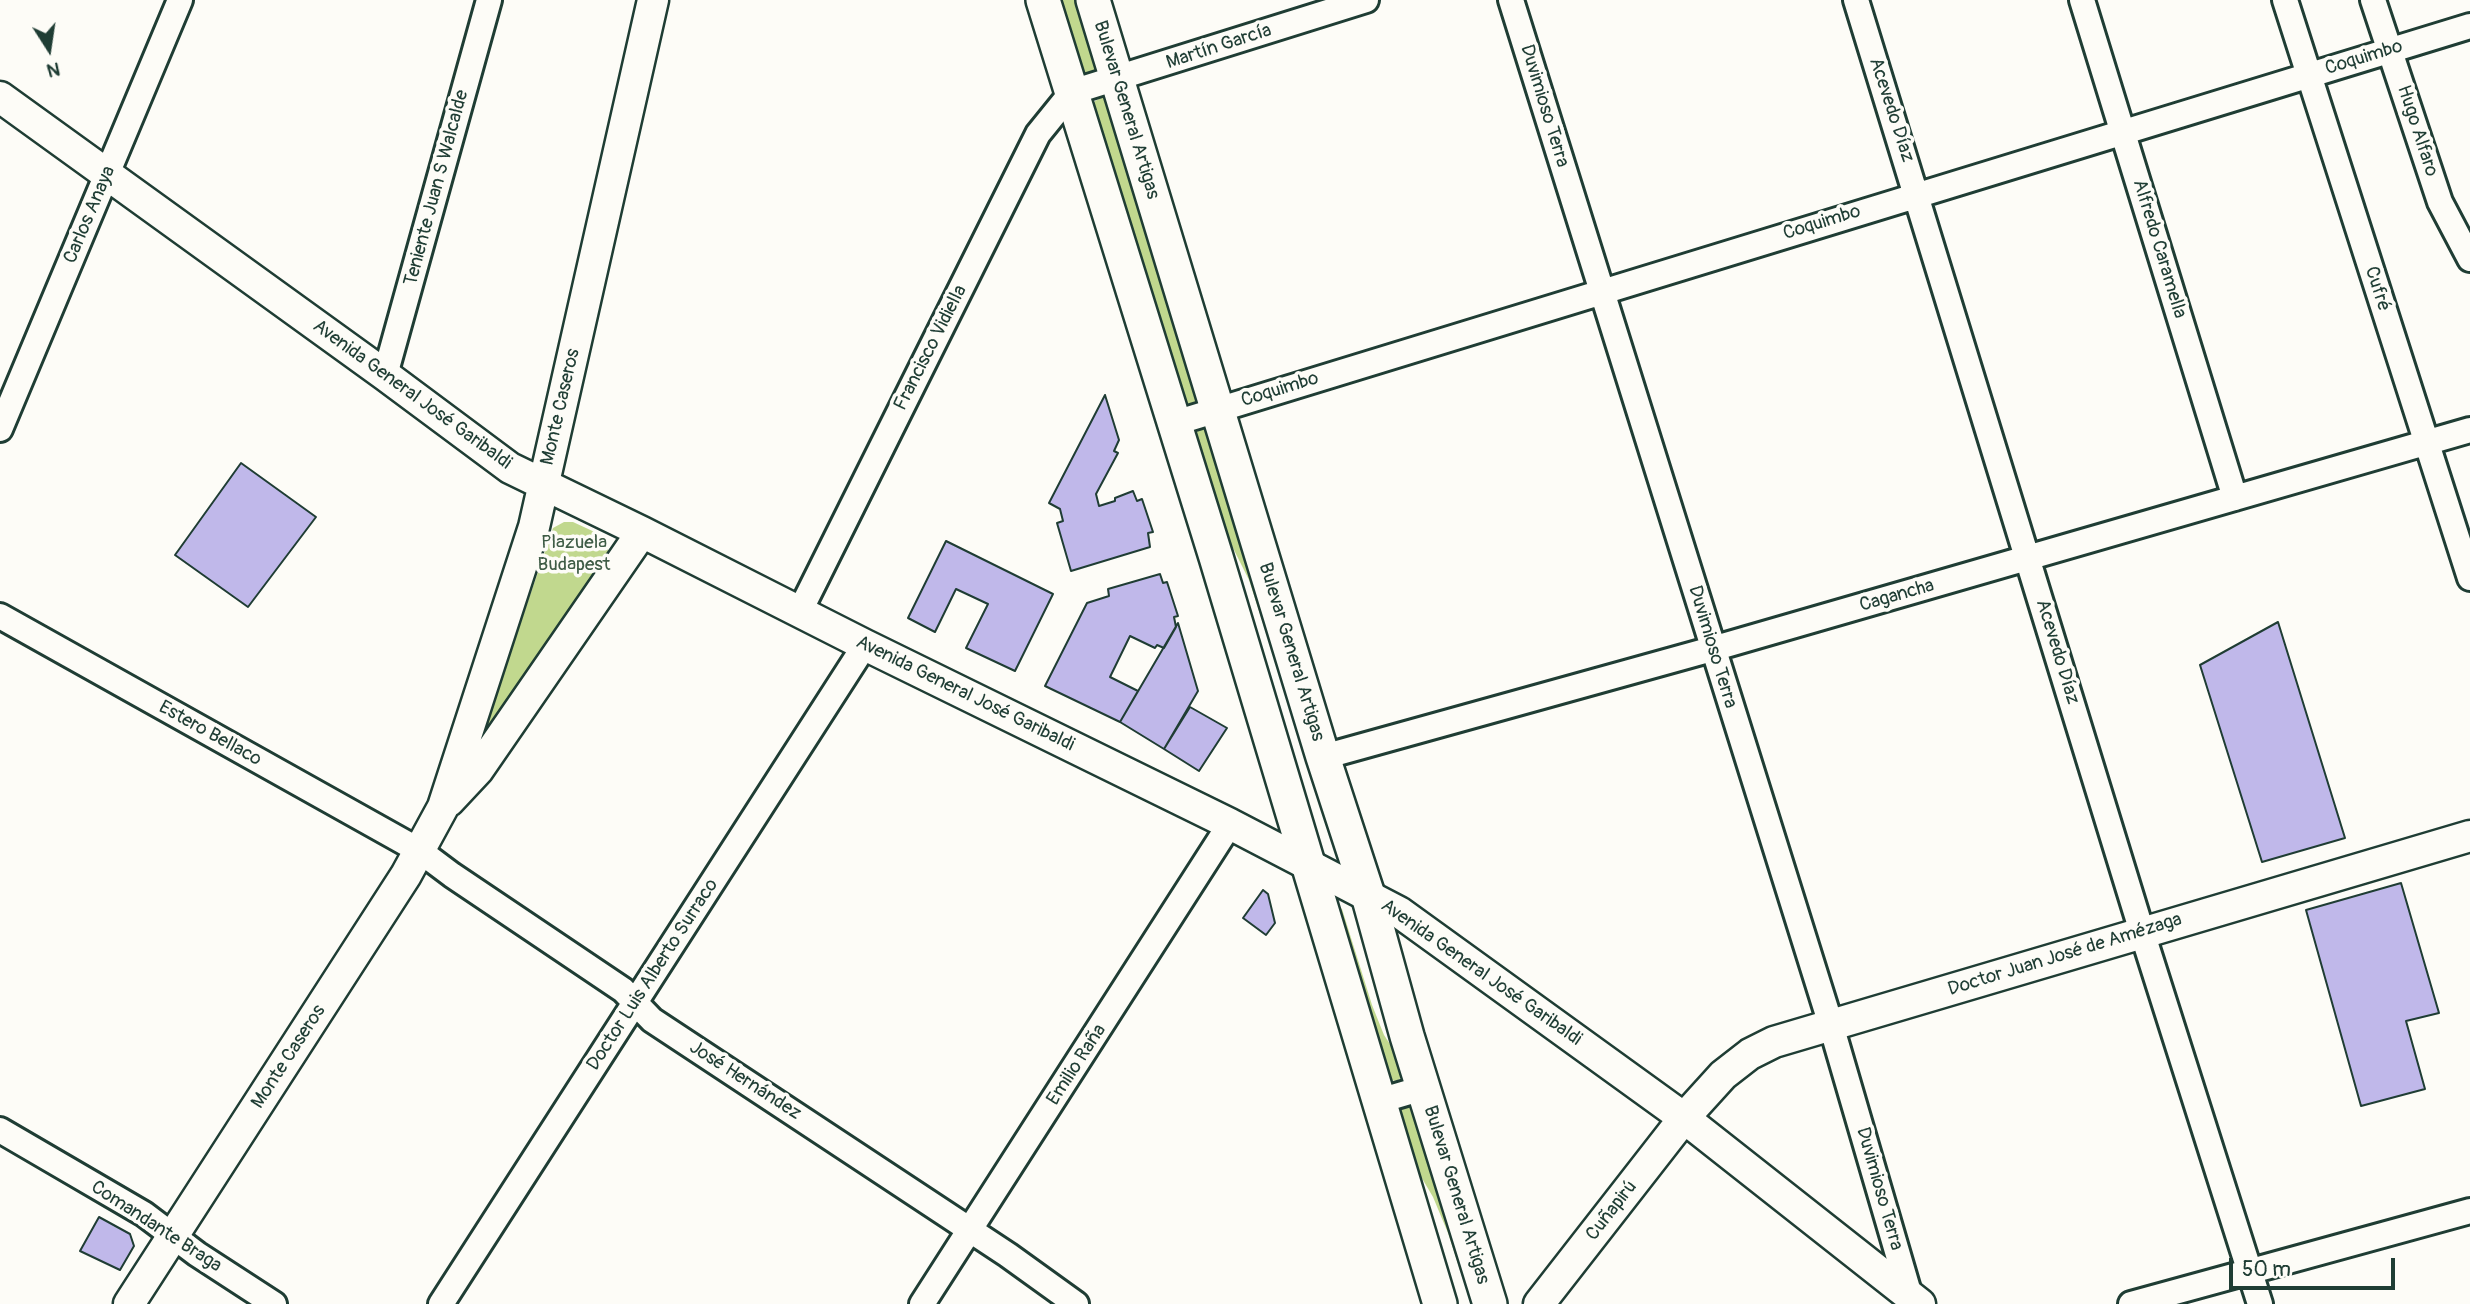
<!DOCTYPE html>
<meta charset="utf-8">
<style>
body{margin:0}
#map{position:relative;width:2470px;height:1304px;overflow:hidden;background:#fdfcf7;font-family:Pangolin,sans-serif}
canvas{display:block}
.north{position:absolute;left:14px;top:14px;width:70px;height:70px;-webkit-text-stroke:5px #fdfcf7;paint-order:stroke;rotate:168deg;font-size:19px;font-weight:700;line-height:28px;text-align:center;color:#1f3d34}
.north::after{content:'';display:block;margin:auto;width:24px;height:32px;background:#1f3d34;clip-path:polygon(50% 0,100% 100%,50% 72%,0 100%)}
.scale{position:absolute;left:2229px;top:1258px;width:166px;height:32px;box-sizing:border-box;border:4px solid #1f3d34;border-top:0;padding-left:9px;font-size:21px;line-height:24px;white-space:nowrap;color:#1f3d34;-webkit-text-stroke:5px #fdfcf7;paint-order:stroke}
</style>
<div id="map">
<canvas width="2470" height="1304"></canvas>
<div class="north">N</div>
<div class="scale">50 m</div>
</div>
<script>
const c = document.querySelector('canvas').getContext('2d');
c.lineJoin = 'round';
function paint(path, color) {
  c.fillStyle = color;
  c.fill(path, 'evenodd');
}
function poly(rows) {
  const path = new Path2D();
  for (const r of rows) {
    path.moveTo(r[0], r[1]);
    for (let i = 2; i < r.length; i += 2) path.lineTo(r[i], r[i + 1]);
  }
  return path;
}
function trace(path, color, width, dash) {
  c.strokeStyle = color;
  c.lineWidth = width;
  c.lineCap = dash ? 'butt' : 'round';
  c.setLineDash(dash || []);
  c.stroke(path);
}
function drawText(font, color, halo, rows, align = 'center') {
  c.font = font + ' Pangolin,sans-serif';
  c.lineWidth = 7;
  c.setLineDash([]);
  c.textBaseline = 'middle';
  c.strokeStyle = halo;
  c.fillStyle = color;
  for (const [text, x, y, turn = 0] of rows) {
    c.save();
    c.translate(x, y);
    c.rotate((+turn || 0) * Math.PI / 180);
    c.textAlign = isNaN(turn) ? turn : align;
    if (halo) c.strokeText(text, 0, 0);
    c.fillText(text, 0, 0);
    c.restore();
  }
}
paint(poly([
 [1058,0,1078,0,1098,70,1096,74,1089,76,1082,74],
 [1103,97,1106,98,1199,399,1195,403,1189,404,1184,402,1092,105,1095,101],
 [1207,429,1338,855,1249,580,1216,514,1195,434,1199,430],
 [564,522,573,522,599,534,606,540,609,555,481,739,553,528],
 [1339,907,1342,909,1372,1005,1384,1035,1401,1061,1404,1075,1397,1081,1390,1080,1337,908],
 [1413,1103,1476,1304,1471,1304,1448,1233,1433,1197,1413,1163,1398,1109,1400,1106]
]), '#c1d88e');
const building = poly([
 [1105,395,1119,440,1114,451,1118,453,1096,494,1099,506,1115,501,1115,498,1133,491,1137,501,1142,499,1153,532,1148,533,1150,547,1071,571,1057,523,1063,521,1060,509,1049,503,1105,395],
 [241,463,316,517,248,607,175,555,241,463],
 [946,541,1053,594,1015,671,966,648,988,604,956,589,935,632,908,618,946,541],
 [1160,574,1163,583,1167,582,1178,616,1174,617,1176,627,1164,648,1157,645,1155,648,1130,636,1110,677,1138,691,1120,722,1045,686,1087,603,1109,596,1108,589,1160,574],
 [2278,622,2345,838,2262,862,2200,665,2278,622],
 [1178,623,1198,691,1164,749,1120,722,1178,623],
 [1190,707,1227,728,1199,771,1164,749,1190,707],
 [2401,883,2439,1013,2406,1021,2425,1089,2361,1106,2306,910,2401,883],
 [1263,890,1268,894,1275,923,1266,935,1243,918,1263,890],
 [99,1217,130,1234,134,1246,120,1270,80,1251,99,1217]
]);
paint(building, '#c0b8ea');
trace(building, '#1f3d34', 2);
const minor = poly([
 [1511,0,1831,1025,1910,1296],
 [1856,0,2142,932,2260,1304],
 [2082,0,2235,498],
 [2285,0,2470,578],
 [2373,0,2440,202,2470,259],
 [385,375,489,0],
 [1175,423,2470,26],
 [0,429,180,0],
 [800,611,1038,134,1072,92,1366,0],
 [0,616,420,851,452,875,623,990,652,1020,1008,1255,1076,1304],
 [1323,757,1712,649,2470,430],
 [1379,1101,1423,1088],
 [0,1130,144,1214,197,1254,274,1304],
 [441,1304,865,645],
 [922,1304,1230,824],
 [2131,1304,2470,1211]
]);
const tertiary = poly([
 [0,97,385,375,510,468,642,532,865,645,1230,824,1399,912,1684,1118,1920,1304],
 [449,801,478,770,642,532],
 [129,1304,406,875,443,807,534,527,653,0],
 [1539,1304,1684,1118,1723,1075,1750,1054,1774,1042,2470,836]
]);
const secondary = poly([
 [1043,0,1216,557,1440,1304],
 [1093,0,1323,757,1368,895,1407,1036,1490,1304]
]);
trace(minor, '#1f3d34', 30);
trace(tertiary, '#1f3d34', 35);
trace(secondary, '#1f3d34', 38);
trace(minor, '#fdfcf7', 24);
trace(tertiary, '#fdfcf7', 30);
trace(secondary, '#fdfcf7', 33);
drawText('19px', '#1f3d34', '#fdfcf7', [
 ["Martín García",1219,47,-18],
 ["Coquimbo",2364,58,-17],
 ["Duvimioso Terra",1544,106,73],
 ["Bulevar General Artigas",1126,110,73],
 ["Acevedo Díaz",1891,110,72],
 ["Hugo Alfaro",2417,131,72],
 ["Teniente Juan S Walcalde",437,188,-75],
 ["Carlos Anaya",90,215,-67],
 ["Coquimbo",1822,223,-17],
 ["Alfredo Caramella",2159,249,73],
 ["Cufré",2377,289,72],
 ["Francisco Vidiella",931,348,-63],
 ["Coquimbo",1280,390,-17],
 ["Avenida General José Garibaldi",412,395,36],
 ["Monte Caseros",561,407,-77],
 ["Cagancha",1897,596,-16],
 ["Duvimioso Terra",1712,647,73],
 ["Bulevar General Artigas",1291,652,73],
 ["Acevedo Díaz",2057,652,73],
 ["Avenida General José Garibaldi",965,694,26],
 ["Estero Bellaco",210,734,29],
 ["Doctor Juan José de Amézaga",2065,955,-17],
 ["Avenida General José Garibaldi",1481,973,35],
 ["Doctor Luis Alberto Surraco",653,975,-57],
 ["Monte Caseros",289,1057,-57],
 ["Emilio Raña",1077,1065,-57],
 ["José Hernández",745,1081,33],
 ["Duvimioso Terra",1879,1189,74],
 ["Bulevar General Artigas",1456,1195,73],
 ["Cuñapirú",1612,1211,-52],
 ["Comandante Braga",156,1227,33]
]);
drawText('19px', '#3f5c46', '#fdfcf7', [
 ["Plazuela",574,543],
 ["Budapest",574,565]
]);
</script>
